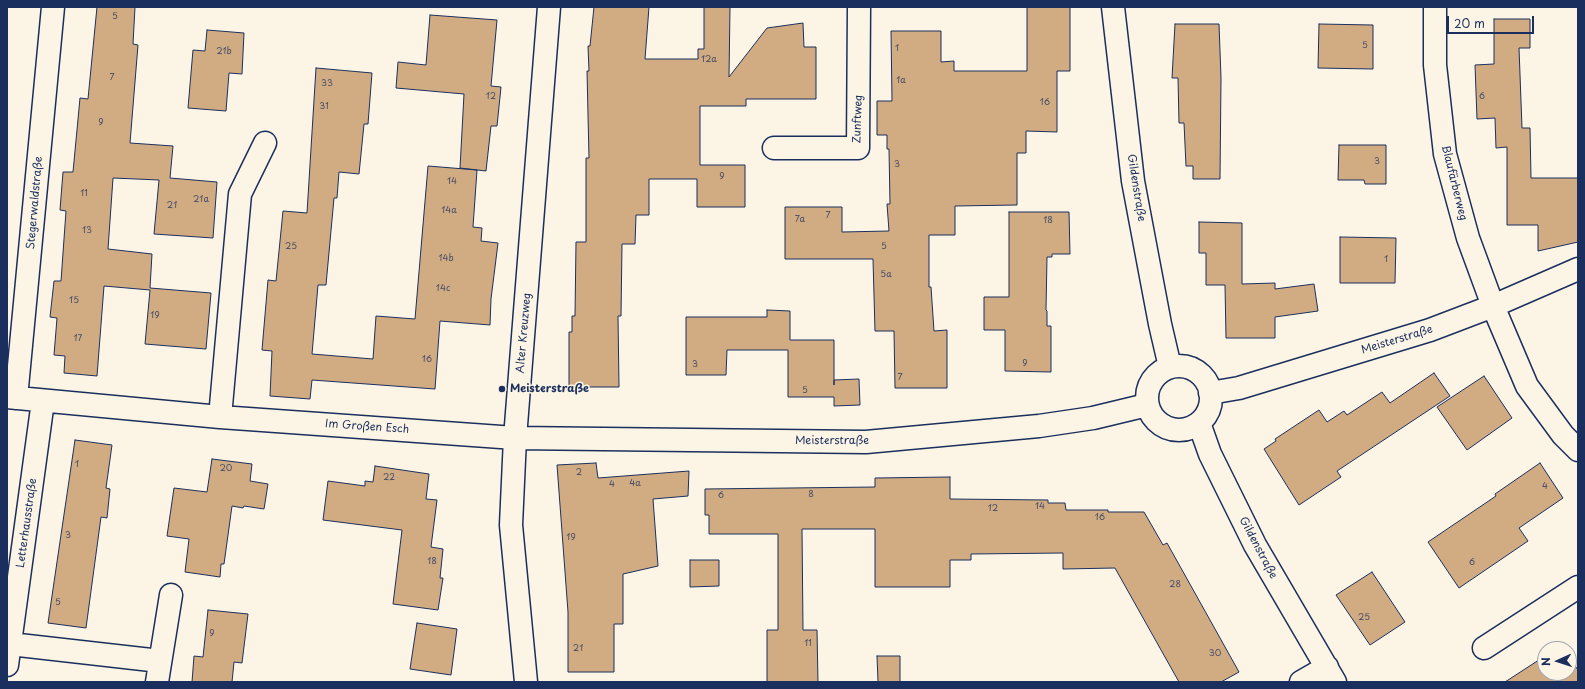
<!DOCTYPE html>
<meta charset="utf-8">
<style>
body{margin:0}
#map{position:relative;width:1585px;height:689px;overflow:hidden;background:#fcf5e5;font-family:"Playpen Sans",sans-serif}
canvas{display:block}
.frame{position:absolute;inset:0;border:8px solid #1b2f5e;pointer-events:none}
.north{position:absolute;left:1537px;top:641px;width:40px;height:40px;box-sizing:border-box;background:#fcf5e5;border:1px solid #a2a6af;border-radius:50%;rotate:267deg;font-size:11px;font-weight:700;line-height:16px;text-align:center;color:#1b2f5e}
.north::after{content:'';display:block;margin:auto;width:14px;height:18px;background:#1b2f5e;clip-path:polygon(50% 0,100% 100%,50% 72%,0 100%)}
.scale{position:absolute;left:1447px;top:16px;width:87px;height:18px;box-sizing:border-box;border:2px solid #1b2f5e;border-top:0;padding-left:5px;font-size:12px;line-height:14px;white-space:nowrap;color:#1b2f5e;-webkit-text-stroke:3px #fcf5e5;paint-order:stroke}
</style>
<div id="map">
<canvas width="1585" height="689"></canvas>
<div class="frame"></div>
<div class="north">N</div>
<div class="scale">20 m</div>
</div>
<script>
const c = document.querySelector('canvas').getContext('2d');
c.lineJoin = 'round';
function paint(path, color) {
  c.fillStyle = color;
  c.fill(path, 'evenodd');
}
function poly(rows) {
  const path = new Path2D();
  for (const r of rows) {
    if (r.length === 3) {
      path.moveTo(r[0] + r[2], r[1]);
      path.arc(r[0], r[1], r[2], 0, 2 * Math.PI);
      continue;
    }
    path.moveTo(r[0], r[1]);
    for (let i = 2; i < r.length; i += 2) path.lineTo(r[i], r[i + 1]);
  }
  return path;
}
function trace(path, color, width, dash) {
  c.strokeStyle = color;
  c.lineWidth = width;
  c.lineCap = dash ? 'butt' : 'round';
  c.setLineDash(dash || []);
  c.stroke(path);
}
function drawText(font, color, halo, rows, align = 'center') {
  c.font = font + ' "Playpen Sans",sans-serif';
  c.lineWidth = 3;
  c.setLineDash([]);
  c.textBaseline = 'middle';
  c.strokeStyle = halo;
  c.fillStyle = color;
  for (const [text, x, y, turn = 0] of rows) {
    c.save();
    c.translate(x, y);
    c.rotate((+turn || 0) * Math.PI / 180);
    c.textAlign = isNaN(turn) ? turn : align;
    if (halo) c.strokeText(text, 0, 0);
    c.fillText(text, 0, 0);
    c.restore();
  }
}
const building = poly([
 [97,7,135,7,133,44,138,45,130,143,173,146,170,178,217,182,213,238,154,234,159,180,113,178,108,249,152,254,150,288,211,293,206,349,145,344,150,290,104,286,97,376,64,373,65,356,54,355,57,318,50,317,54,281,61,281,66,211,60,210,63,172,73,172,80,98,88,99,97,7],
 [594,7,649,7,645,59,698,59,698,49,704,49,704,7,730,7,729,77,767,28,803,23,804,47,816,47,816,99,746,99,746,106,700,106,700,165,745,165,745,207,697,207,697,179,649,179,649,215,636,215,635,244,622,244,621,316,618,316,619,387,569,387,569,332,572,332,572,316,575,316,576,242,586,242,586,158,589,158,587,71,589,71,588,46,590,46,594,7],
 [1027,7,1070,7,1070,71,1057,71,1057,132,1026,131,1026,153,1017,153,1017,205,955,206,955,235,929,235,929,287,931,287,934,331,947,330,947,388,895,388,894,331,875,331,873,259,785,259,785,207,842,207,842,232,889,231,887,204,890,204,889,149,887,149,887,135,877,135,877,101,892,101,891,31,941,31,941,62,954,61,954,71,1027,71,1027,7],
 [430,15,497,20,491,86,501,87,497,126,491,126,486,171,460,168,464,94,396,88,398,62,426,65,430,15],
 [1494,19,1530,19,1530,48,1519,48,1522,128,1530,128,1531,178,1578,178,1578,242,1538,251,1538,225,1507,225,1507,147,1496,148,1495,118,1477,119,1475,65,1494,64,1494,19],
 [1175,24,1219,24,1221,78,1220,179,1193,179,1193,166,1186,166,1184,123,1179,123,1178,78,1172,78,1175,24],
 [1319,24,1373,25,1373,69,1318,68,1319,24],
 [207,30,244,33,242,74,229,73,226,111,188,108,193,50,205,51,207,30],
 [316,68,372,73,368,124,364,124,359,174,339,172,337,198,334,198,326,285,318,285,312,354,373,359,376,316,415,319,428,166,477,170,473,227,482,228,481,241,498,243,491,299,490,325,440,321,435,389,312,380,310,399,270,396,272,351,262,350,268,280,276,281,283,211,307,213,316,68],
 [1339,145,1386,145,1386,184,1365,184,1364,180,1338,180,1339,145],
 [1009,212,1069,212,1070,254,1052,254,1052,257,1047,257,1046,310,1047,311,1047,326,1051,326,1051,372,1005,371,1005,330,984,330,984,297,1009,297,1009,212],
 [1199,222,1242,223,1242,284,1275,283,1275,289,1314,284,1318,311,1275,317,1275,338,1226,338,1225,285,1206,285,1206,253,1199,253,1199,222],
 [1340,237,1396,238,1395,283,1340,283,1340,237],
 [767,310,790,311,790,340,834,340,834,385,834,380,859,379,860,405,834,406,834,397,788,397,788,350,727,350,726,375,686,375,686,317,767,317,767,310],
 [1434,373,1450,396,1337,471,1341,477,1299,505,1264,449,1276,441,1275,439,1319,410,1327,422,1344,411,1347,415,1382,392,1390,403,1434,373],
 [1484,376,1512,418,1467,450,1437,407,1484,376],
 [75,440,112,445,106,488,110,489,107,518,101,517,86,628,48,623,75,440],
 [212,459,252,464,250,481,268,484,264,509,244,506,243,508,232,506,224,564,221,564,220,577,185,572,189,539,167,536,174,488,207,492,212,459],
 [596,463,598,478,689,471,688,496,653,499,658,566,623,574,623,624,614,624,614,672,568,672,568,612,557,465,596,463],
 [1540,463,1563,498,1519,528,1528,541,1459,588,1428,542,1496,496,1495,494,1540,463],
 [375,466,429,474,426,499,437,500,431,547,443,549,440,578,443,578,438,610,393,604,402,530,323,520,328,481,365,486,365,481,373,482,375,466],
 [950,477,950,499,1048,500,1048,503,1065,503,1066,510,1108,510,1108,512,1144,512,1163,545,1167,543,1239,672,1221,682,1179,682,1115,568,1063,569,1063,553,971,554,971,560,950,560,950,587,875,587,875,529,802,529,803,630,817,630,818,682,767,682,767,630,778,630,778,534,709,534,709,515,705,515,705,489,875,487,875,478,950,477],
 [690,560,719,560,719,586,690,587,690,560],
 [1372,572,1405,622,1370,645,1336,595,1372,572],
 [208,610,248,614,242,663,234,662,232,682,192,682,194,656,203,657,208,610],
 [417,623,457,629,451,675,410,669,417,623],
 [877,656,900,656,900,682,878,682,877,656],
 [1545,656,1545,673,1569,673,1569,657,1578,670,1578,682,1505,682,1545,656]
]);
paint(building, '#d1ac83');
trace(building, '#1b2f5e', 1);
const minor = poly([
 [1113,7,1133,181,1160,324,1170,367],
 [1435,7,1435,65,1445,154,1468,238,1493,306,1527,386,1563,435,1578,450],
 [774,148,858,148,859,7],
 [1179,398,32],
 [1210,393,1239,388,1430,330,1493,306,1578,269],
 [7,397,220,417,515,438,866,442,1039,426,1093,418,1147,405],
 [16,398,53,7],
 [220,417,240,194,265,143],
 [1199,423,1210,454,1255,545,1335,682],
 [10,644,160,661],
 [1484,648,1578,587],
 [7,665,43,401],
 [157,682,171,595],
 [526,682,511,525,515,438,549,7],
 [1301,682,1327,667]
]);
trace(minor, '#1b2f5e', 25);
trace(minor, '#fcf5e5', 22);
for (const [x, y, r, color] of [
 [502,389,4,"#1b2f5e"]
]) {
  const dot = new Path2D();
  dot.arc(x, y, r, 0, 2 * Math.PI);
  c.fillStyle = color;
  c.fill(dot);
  trace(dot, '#fcf5e5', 1.5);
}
drawText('9px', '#484e67', null, [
 ["5",115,17],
 ["5",1365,46],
 ["1",897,49],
 ["21b",224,52],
 ["12a",709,60],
 ["7",112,78],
 ["1a",901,81],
 ["33",327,84],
 ["12",491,97],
 ["6",1482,97],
 ["16",1045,103],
 ["31",324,107],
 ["9",101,123],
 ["3",1377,162],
 ["3",897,165],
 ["9",722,177],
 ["14",452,182],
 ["11",84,194],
 ["21a",201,200],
 ["21",172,206],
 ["14a",449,211],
 ["7",828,216],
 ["7a",800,220],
 ["18",1048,221],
 ["13",87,231],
 ["25",291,247],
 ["5",884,247],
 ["14b",446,259],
 ["1",1386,260],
 ["5a",886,275],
 ["14c",443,289],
 ["15",74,301],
 ["19",155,316],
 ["17",78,339],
 ["16",427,360],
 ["9",1025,364],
 ["3",695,365],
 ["7",900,378],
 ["5",805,391],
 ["1",77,465],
 ["20",226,469],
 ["2",579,473],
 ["22",389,478],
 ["4a",635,484],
 ["4",612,485],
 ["4",1545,487],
 ["8",811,495],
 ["6",721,496],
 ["14",1040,507],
 ["12",993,509],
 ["16",1100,518],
 ["3",68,536],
 ["19",571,538],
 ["18",432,562],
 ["6",1472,563],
 ["28",1175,585],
 ["5",58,603],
 ["25",1364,618],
 ["9",212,634],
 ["11",808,644],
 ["21",578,649],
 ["30",1215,654]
]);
drawText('11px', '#1b2f5e', '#fcf5e5', [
 ["Zunftweg",858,119,-88],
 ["Blaufärberweg",1454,183,76],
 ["Gildenstraße",1136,188,81],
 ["Stegerwaldstraße",35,203,-85],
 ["Alter Kreuzweg",524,333,-85],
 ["Meisterstraße",1397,340,-17],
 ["Im Großen Esch",367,427,4],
 ["Meisterstraße",832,441],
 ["Letterhausstraße",27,523,-82],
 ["Gildenstraße",1258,548,62]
]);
drawText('bold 11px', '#1b2f5e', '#fcf5e5', [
 ["Meisterstraße",510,389]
], 'left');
</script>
